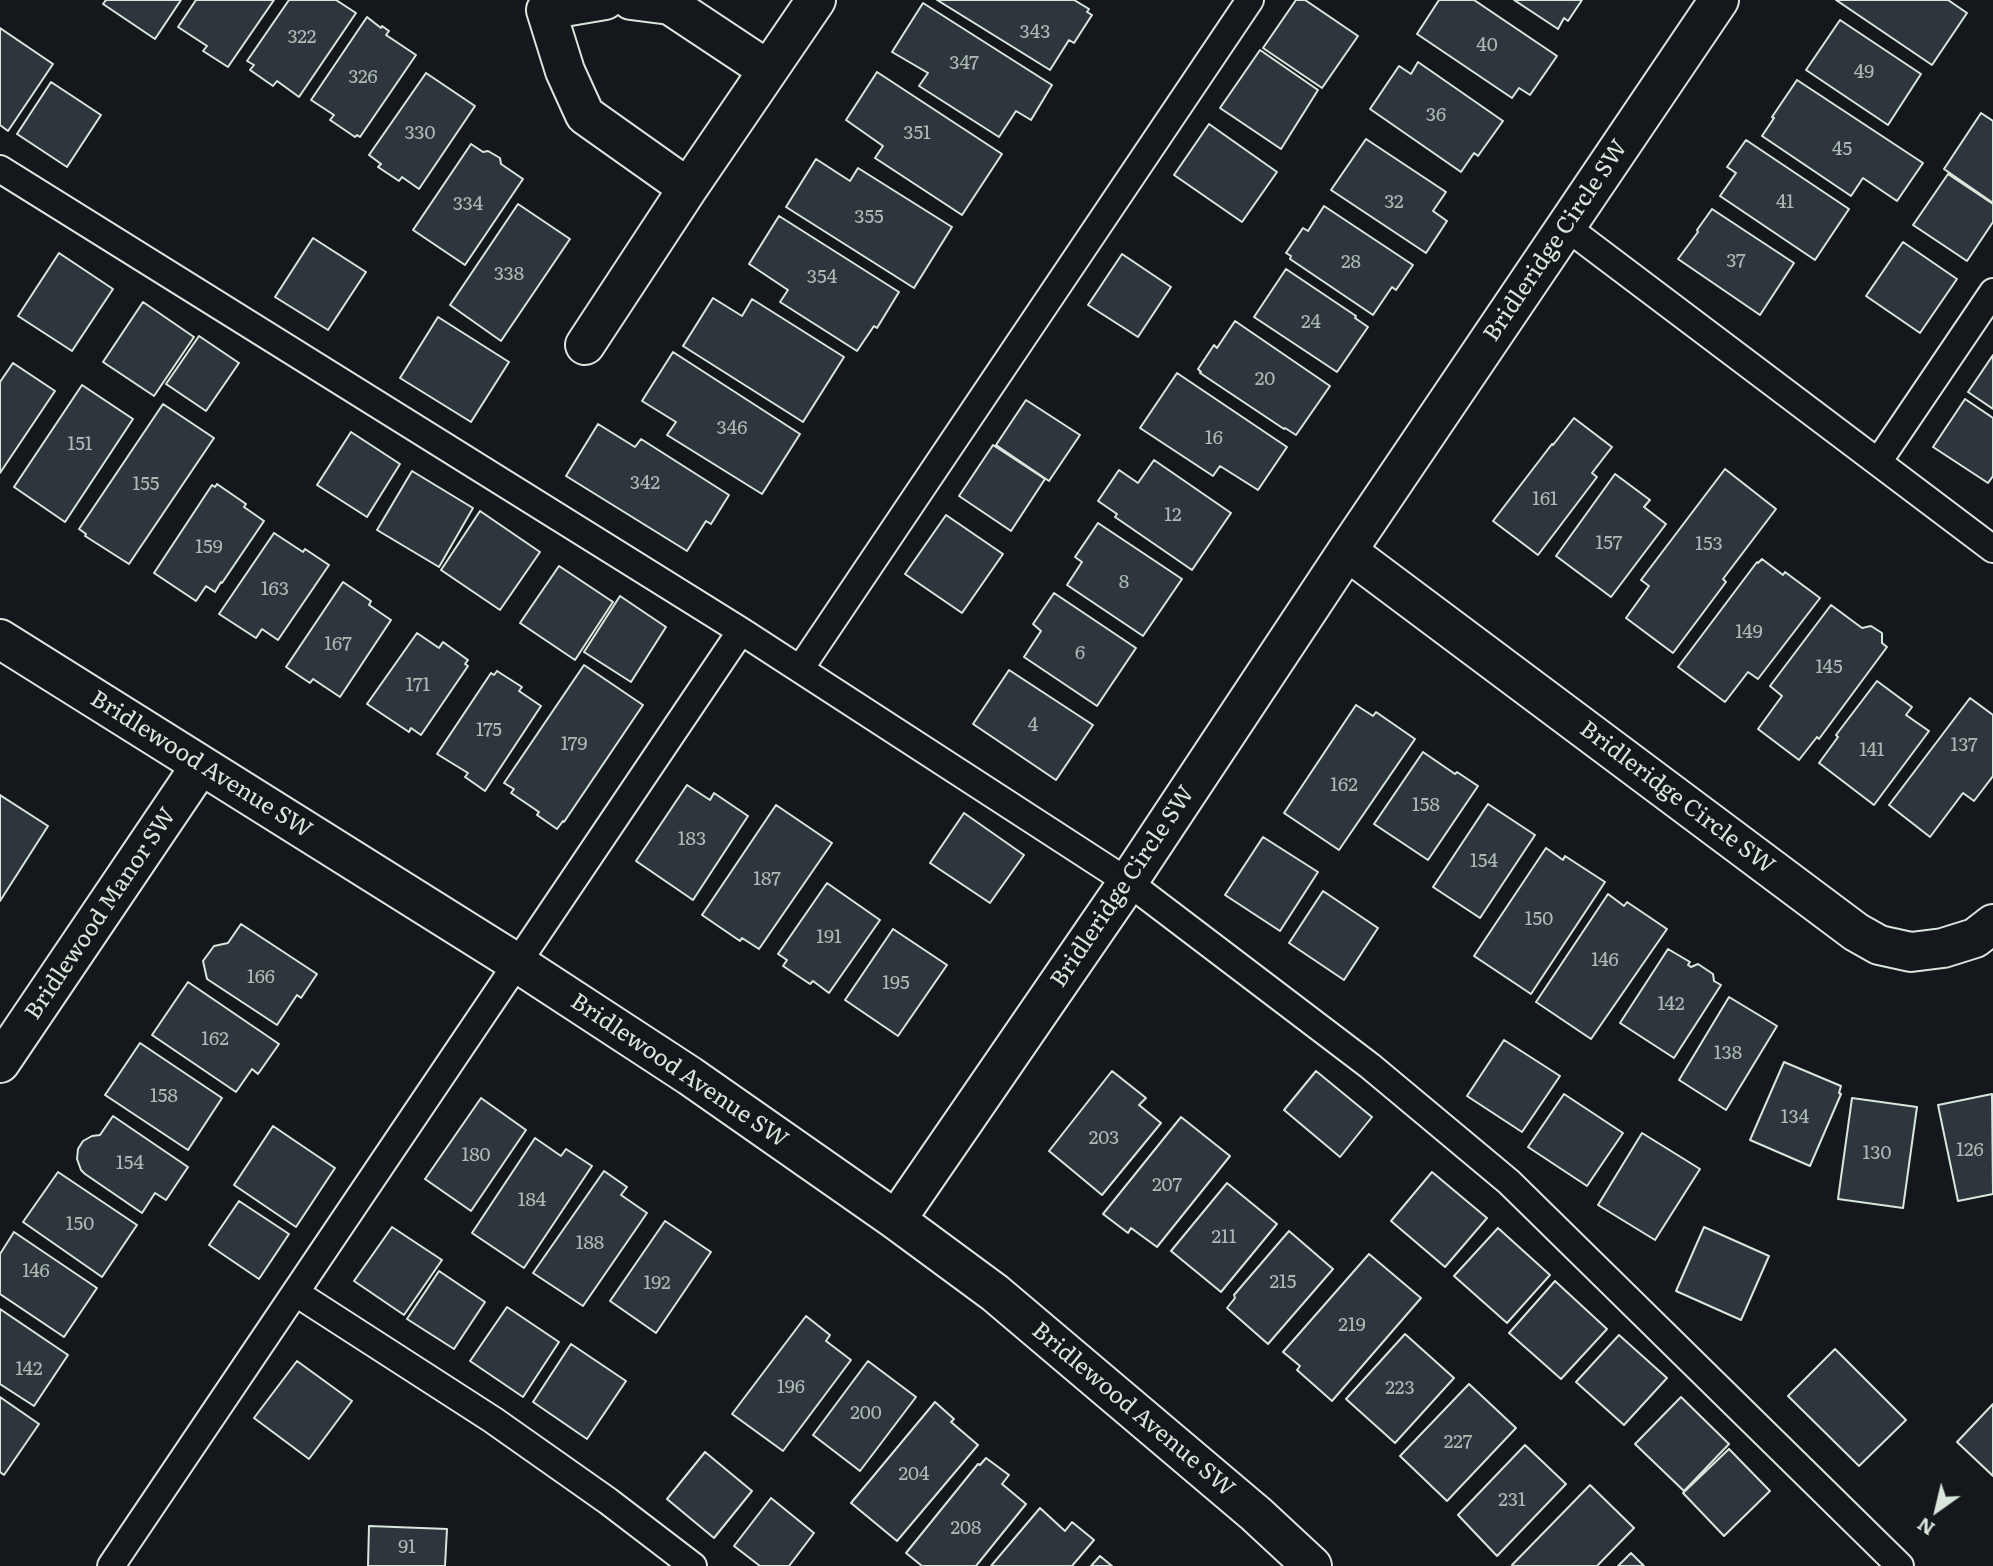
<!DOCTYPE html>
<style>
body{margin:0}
#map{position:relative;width:1993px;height:1566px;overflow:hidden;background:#14181c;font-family:Literata,serif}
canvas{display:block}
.north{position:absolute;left:1902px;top:1475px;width:70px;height:70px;-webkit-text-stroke:5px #14181c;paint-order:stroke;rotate:214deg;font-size:19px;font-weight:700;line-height:28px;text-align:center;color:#d8e6dc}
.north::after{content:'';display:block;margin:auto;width:24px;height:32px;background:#d8e6dc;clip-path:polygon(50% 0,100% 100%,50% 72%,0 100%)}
</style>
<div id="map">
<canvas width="1993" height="1566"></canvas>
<div class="north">N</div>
</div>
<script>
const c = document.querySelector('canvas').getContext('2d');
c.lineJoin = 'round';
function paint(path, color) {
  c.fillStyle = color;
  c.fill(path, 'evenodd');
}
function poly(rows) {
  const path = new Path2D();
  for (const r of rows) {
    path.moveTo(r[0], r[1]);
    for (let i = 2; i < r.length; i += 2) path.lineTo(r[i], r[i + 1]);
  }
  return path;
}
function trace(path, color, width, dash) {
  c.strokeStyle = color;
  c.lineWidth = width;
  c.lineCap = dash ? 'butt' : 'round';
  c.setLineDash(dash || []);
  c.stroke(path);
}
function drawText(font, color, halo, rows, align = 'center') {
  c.font = font + ' Literata,serif';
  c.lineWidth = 5;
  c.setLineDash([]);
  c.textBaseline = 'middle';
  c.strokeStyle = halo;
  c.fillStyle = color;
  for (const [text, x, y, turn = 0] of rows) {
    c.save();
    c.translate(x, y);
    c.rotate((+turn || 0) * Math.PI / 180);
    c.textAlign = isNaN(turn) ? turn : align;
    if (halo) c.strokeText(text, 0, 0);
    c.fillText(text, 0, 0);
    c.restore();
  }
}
const building = poly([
 [106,0,181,0,155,39,103,4,106,0],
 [196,0,274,0,228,67,203,51,207,46,178,27,196,0],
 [289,0,336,0,356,13,299,97,277,81,273,86,250,70,254,65,247,61,289,0],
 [937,0,1074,0,1089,9,1087,12,1092,15,1074,43,1069,40,1050,70,937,0],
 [1296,0,1305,0,1358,36,1322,88,1263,48,1296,0],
 [1439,0,1474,0,1557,56,1530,95,1519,88,1512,98,1417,34,1439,0],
 [1514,0,1582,0,1568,21,1564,18,1558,29,1514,0],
 [1836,0,1948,0,1967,13,1932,65,1836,0],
 [923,3,1052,85,1031,120,1016,111,999,137,919,86,928,73,892,52,923,3],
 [367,17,381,28,382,26,389,31,386,35,416,55,360,137,357,135,355,137,330,120,334,115,311,100,367,17],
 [1840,20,1921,74,1888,125,1806,70,1840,20],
 [0,28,53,64,8,131,0,125,0,28],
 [1260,50,1318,90,1281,149,1220,108,1260,50],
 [1418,62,1503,121,1478,156,1474,153,1461,172,1370,109,1399,66,1411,74,1418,62],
 [877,72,1002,154,962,215,875,158,883,146,846,120,877,72],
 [426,73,475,106,419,189,402,177,399,181,378,167,381,164,369,155,426,73],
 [1797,80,1923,163,1897,201,1863,178,1851,196,1762,136,1774,118,1772,117,1797,80],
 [51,82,101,115,67,167,17,134,51,82],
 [1981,113,1993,121,1993,203,1944,169,1981,113],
 [1209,124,1277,172,1242,222,1174,175,1209,124],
 [1366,139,1446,192,1433,211,1447,221,1426,253,1331,190,1366,139],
 [1746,140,1849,209,1815,260,1720,196,1736,173,1727,167,1746,140],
 [471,144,483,152,488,151,500,158,501,164,523,179,465,265,413,230,471,144],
 [816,159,850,181,858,168,952,227,914,288,786,207,816,159],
 [1948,174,1993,204,1993,222,1967,261,1913,225,1948,174],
 [518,204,570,239,501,341,450,305,518,204],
 [1324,206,1413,265,1396,290,1392,287,1373,315,1290,259,1291,256,1286,253,1303,228,1308,231,1324,206],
 [1712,209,1794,263,1760,315,1678,259,1698,232,1697,230,1712,209],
 [779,216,899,292,877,328,874,326,857,351,780,302,788,290,749,264,779,216],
 [313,238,366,272,328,330,275,297,313,238],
 [1903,242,1957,279,1920,333,1866,296,1903,242],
 [59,253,113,289,72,351,18,316,59,253],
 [1122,254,1171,287,1138,337,1088,305,1122,254],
 [1286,269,1356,316,1355,318,1368,327,1337,372,1254,317,1286,269],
 [713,298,742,316,752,299,844,357,803,422,683,346,713,298],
 [143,302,194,337,154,396,103,362,143,302],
 [438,317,509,362,471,422,400,378,438,317],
 [1235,321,1330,386,1296,435,1285,428,1284,429,1200,373,1201,372,1198,369,1214,345,1217,348,1235,321],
 [199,336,239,363,206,411,166,384,199,336],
 [673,352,800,434,762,494,667,435,676,422,642,401,673,352],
 [1993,355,1993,409,1968,392,1993,355],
 [13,363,55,391,0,473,0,382,13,363],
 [1177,373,1287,447,1258,490,1220,466,1213,476,1140,428,1177,373],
 [82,385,133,419,65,522,14,487,82,385],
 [1965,399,1993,418,1993,476,1988,483,1933,447,1965,399],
 [1026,400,1080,435,1049,481,996,445,1026,400],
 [163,404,214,438,129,564,85,536,86,534,79,529,163,404],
 [1574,418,1612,447,1592,473,1597,477,1538,555,1493,521,1552,444,1553,445,1574,418],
 [598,424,635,447,641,439,729,495,711,524,706,521,687,551,566,476,598,424],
 [351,432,400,464,367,517,317,485,351,432],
 [993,445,1045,479,1011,531,959,496,993,445],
 [1154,460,1231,513,1192,570,1115,517,1117,514,1098,501,1119,470,1138,483,1154,460],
 [1725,469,1776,509,1723,579,1726,582,1673,653,1626,618,1649,586,1641,580,1725,469],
 [412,471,473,508,439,567,377,530,412,471],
 [1615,474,1650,500,1644,507,1666,524,1611,597,1556,556,1615,474],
 [217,484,246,504,244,507,264,521,222,583,221,582,215,592,206,586,196,601,154,573,212,485,215,487,217,484],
 [480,511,540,552,500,610,441,570,480,511],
 [946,515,1003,554,962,613,905,574,946,515],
 [1098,523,1182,579,1143,636,1067,585,1082,562,1075,557,1098,523],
 [274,533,303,552,305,549,329,565,278,640,262,629,256,638,219,614,274,533],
 [1762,559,1783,575,1785,572,1820,598,1758,679,1748,672,1725,702,1678,667,1757,562,1758,563,1762,559],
 [559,566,613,602,575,660,520,623,559,566],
 [343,582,371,601,369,605,391,620,340,697,313,679,310,683,286,667,343,582],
 [1054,593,1136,648,1097,706,1024,657,1041,631,1033,624,1054,593],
 [620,596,666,627,631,682,584,652,620,596],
 [1831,605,1862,628,1871,626,1882,633,1882,643,1887,647,1819,739,1817,737,1799,760,1758,729,1782,696,1770,686,1831,605],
 [417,633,439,648,443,642,468,660,465,664,468,666,421,735,411,728,409,732,367,704,417,633],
 [584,665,643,705,564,822,563,821,557,829,537,815,539,812,511,793,514,789,504,783,584,665],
 [1009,670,1093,725,1056,780,973,724,1009,670],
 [497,671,522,687,519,691,541,706,485,791,465,777,468,773,437,754,491,673,494,675,497,671],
 [1877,681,1912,707,1906,715,1929,731,1874,805,1819,763,1838,737,1836,735,1877,681],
 [1970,698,1993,715,1993,776,1974,801,1963,793,1930,837,1889,805,1970,698],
 [1356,705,1373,716,1376,712,1415,739,1339,850,1284,813,1356,705],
 [1423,752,1455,774,1457,772,1478,786,1428,860,1374,824,1423,752],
 [687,785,710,800,714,793,748,816,693,900,636,861,687,785],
 [0,795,48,826,0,901,0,795],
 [1488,804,1535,835,1480,918,1433,887,1488,804],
 [776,805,832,843,759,949,742,938,740,941,702,915,776,805],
 [964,813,1024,855,990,903,930,863,964,813],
 [1263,837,1318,872,1280,931,1225,895,1263,837],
 [1546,848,1563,860,1565,856,1605,882,1531,994,1474,956,1546,848],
 [827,883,880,920,829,993,813,981,810,984,783,966,787,960,778,954,827,883],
 [1323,891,1378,928,1344,980,1289,943,1323,891],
 [1608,894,1624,906,1627,902,1667,929,1591,1039,1536,1002,1608,894],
 [241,924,317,974,301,998,297,995,277,1025,207,979,203,961,214,946,228,943,241,924],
 [893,929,947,965,898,1036,845,1000,893,929],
 [1668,949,1690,962,1688,965,1691,967,1698,964,1713,974,1714,981,1721,985,1674,1058,1620,1023,1668,949],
 [188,982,279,1044,258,1074,252,1069,236,1092,152,1035,188,982],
 [1729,997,1777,1026,1726,1110,1679,1080,1729,997],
 [1504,1040,1560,1076,1522,1132,1467,1096,1504,1040],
 [140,1043,222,1098,188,1150,105,1095,140,1043],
 [1784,1062,1841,1086,1839,1093,1841,1094,1810,1166,1750,1140,1784,1062],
 [1112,1071,1146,1098,1139,1105,1161,1123,1102,1195,1049,1151,1112,1071],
 [1316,1071,1372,1117,1340,1157,1284,1110,1316,1071],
 [1564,1094,1623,1133,1587,1186,1528,1147,1564,1094],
 [1992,1094,1993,1194,1958,1201,1938,1105,1992,1094],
 [481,1098,526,1130,471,1211,425,1179,481,1098],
 [1852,1098,1917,1107,1903,1208,1838,1199,1852,1098],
 [113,1116,188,1167,166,1200,155,1193,142,1213,85,1174,81,1170,77,1159,78,1149,83,1141,92,1136,100,1135,113,1116],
 [1181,1117,1230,1156,1157,1247,1131,1228,1128,1233,1103,1214,1181,1117],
 [273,1126,335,1168,296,1227,234,1185,273,1126],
 [1642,1133,1700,1169,1655,1240,1598,1205,1642,1133],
 [535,1138,561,1156,566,1149,592,1166,524,1268,472,1233,535,1138],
 [604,1171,627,1187,621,1195,647,1213,583,1306,533,1273,604,1171],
 [58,1172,137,1225,102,1277,23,1222,58,1172],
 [1432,1172,1487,1218,1445,1267,1391,1221,1432,1172],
 [1227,1183,1277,1224,1221,1292,1171,1251,1227,1183],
 [239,1201,289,1234,259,1279,209,1245,239,1201],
 [665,1221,711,1252,656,1333,610,1301,665,1221],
 [392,1227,442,1260,404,1315,354,1281,392,1227],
 [1704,1227,1769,1256,1741,1320,1676,1291,1704,1227],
 [1498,1228,1550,1275,1507,1323,1454,1276,1498,1228],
 [1289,1231,1333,1269,1268,1344,1227,1308,1235,1298,1234,1295,1289,1231],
 [14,1232,97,1288,64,1337,0,1294,0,1254,14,1232],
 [1369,1254,1421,1298,1332,1401,1297,1370,1300,1366,1283,1352,1369,1254],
 [439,1271,485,1302,454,1349,407,1319,439,1271],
 [1555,1281,1607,1329,1561,1379,1509,1333,1555,1281],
 [507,1307,559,1342,523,1397,470,1361,507,1307],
 [0,1309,68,1355,34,1406,0,1384,0,1309],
 [806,1316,830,1335,826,1341,851,1360,783,1451,732,1414,806,1316],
 [1405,1334,1454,1378,1395,1443,1346,1399,1405,1334],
 [1619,1335,1667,1378,1624,1425,1576,1382,1619,1335],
 [571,1344,626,1381,587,1439,533,1402,571,1344],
 [1835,1349,1906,1420,1859,1466,1788,1396,1835,1349],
 [297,1361,352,1401,309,1459,254,1418,297,1361],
 [868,1361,916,1397,860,1471,813,1435,868,1361],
 [1469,1384,1516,1428,1447,1501,1400,1456,1469,1384],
 [0,1397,39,1424,4,1475,0,1472,0,1397],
 [1681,1397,1729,1444,1684,1491,1635,1444,1681,1397],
 [935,1402,954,1419,951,1422,978,1445,897,1541,851,1503,935,1402],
 [1993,1404,1993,1476,1957,1442,1993,1404],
 [1525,1445,1566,1484,1497,1556,1458,1515,1525,1445],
 [1729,1449,1770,1491,1724,1536,1683,1493,1729,1449],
 [705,1452,752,1491,714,1538,667,1499,705,1452],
 [986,1458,1009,1475,1002,1484,1026,1504,976,1566,922,1566,906,1553,978,1464,980,1465,986,1458],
 [1590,1485,1634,1528,1597,1566,1513,1566,1512,1565,1590,1485],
 [771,1498,814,1533,789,1566,760,1566,734,1546,771,1498],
 [1040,1508,1065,1531,1072,1522,1094,1540,1072,1566,991,1566,1040,1508],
 [369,1526,447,1529,445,1566,368,1566,369,1526],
 [1631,1553,1644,1566,1618,1566,1631,1553],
 [1100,1556,1112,1566,1091,1566,1100,1556]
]);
paint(building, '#2c363c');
trace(building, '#d8e6dc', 2);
const service = poly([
 [0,169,741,631,1128,882,1370,1066,1509,1182,1900,1566],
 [1565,226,1993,549],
 [1878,462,1993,292],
 [800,669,1250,0],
 [296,1293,493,1420,608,1501,693,1566],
 [111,1566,741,631]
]);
const minor = poly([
 [605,0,546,10,565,71,585,115,688,188],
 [631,0,670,5,768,70],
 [585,345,688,188,816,0],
 [1347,551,1856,932,1879,945,1911,952,1943,948,1975,938,1993,924],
 [0,639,517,963,690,1076,896,1220,995,1293,1256,1514,1312,1566],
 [0,1063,201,765],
 [896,1220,1128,882,1347,551,1719,0]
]);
trace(service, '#d8e6dc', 30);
trace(minor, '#d8e6dc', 42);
trace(service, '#14181c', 26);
trace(minor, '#14181c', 38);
drawText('19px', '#adbab4', null, [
 ["343",1035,32],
 ["322",302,37],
 ["40",1487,45],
 ["347",964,63],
 ["49",1864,72],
 ["326",363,77],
 ["36",1436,115],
 ["330",420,133],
 ["351",917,133],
 ["45",1842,149],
 ["32",1394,202],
 ["41",1785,202],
 ["334",468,204],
 ["355",869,217],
 ["37",1736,261],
 ["28",1351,262],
 ["338",509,274],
 ["354",822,277],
 ["24",1311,322],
 ["20",1265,379],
 ["346",732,428],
 ["16",1214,438],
 ["151",80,444],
 ["342",645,483],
 ["155",146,484],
 ["161",1545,499],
 ["12",1173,515],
 ["157",1609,543],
 ["153",1709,544],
 ["159",209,547],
 ["8",1124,582],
 ["163",275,589],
 ["149",1749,632],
 ["167",338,644],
 ["6",1080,653],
 ["145",1829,667],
 ["171",418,685],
 ["4",1033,725],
 ["175",489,730],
 ["179",574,744],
 ["137",1964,745],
 ["141",1872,750],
 ["162",1344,785],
 ["158",1426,805],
 ["183",692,839],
 ["154",1484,861],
 ["187",767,879],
 ["150",1539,919],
 ["191",829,937],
 ["146",1605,960],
 ["166",261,977],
 ["195",896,983],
 ["142",1671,1004],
 ["162",215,1039],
 ["138",1728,1053],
 ["158",164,1096],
 ["134",1795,1117],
 ["203",1104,1138],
 ["126",1970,1150],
 ["130",1877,1153],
 ["180",476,1155],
 ["154",130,1163],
 ["207",1167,1185],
 ["184",532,1200],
 ["150",80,1224],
 ["211",1224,1237],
 ["188",590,1243],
 ["146",36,1271],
 ["215",1283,1282],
 ["192",657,1283],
 ["219",1352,1325],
 ["142",29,1369],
 ["196",791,1387],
 ["223",1400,1388],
 ["200",866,1413],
 ["227",1458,1442],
 ["204",914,1474],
 ["231",1512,1500],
 ["208",966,1528],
 ["91",407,1547]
]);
drawText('23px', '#d8e6dc', '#14181c', [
 ["Bridleridge Circle SW",1556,241,-56],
 ["Bridlewood Avenue SW",201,765,32],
 ["Bridleridge Circle SW",1677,798,37],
 ["Bridleridge Circle SW",1123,887,-56],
 ["Bridlewood Manor SW",101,914,-56],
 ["Bridlewood Avenue SW",679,1071,34],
 ["Bridlewood Avenue SW",1133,1410,40]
]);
</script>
